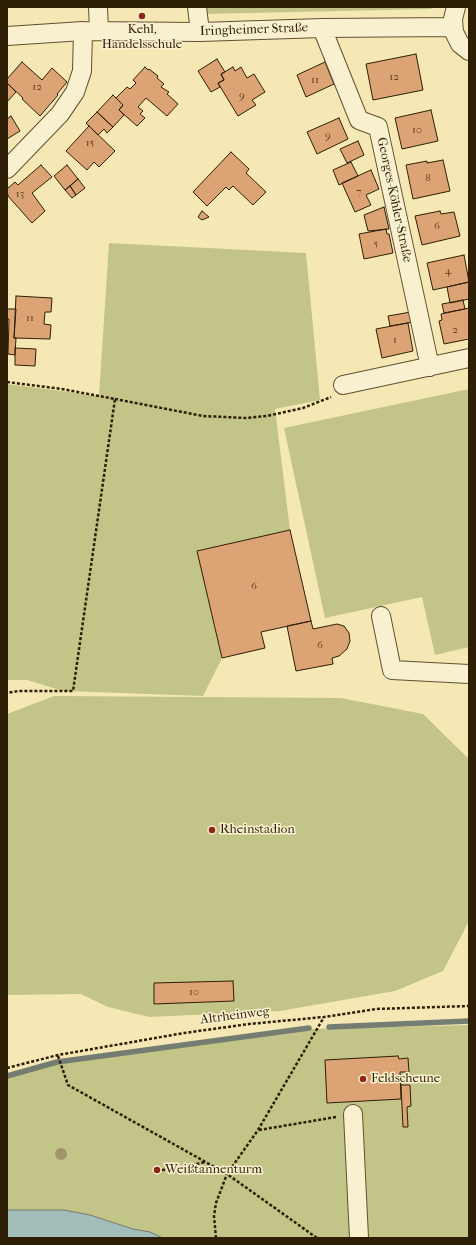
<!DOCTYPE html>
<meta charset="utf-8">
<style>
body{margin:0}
#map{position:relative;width:476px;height:1245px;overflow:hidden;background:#f6e8b5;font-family:"IM FELL French Canon",serif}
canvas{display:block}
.frame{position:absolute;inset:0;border:8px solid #2e1e05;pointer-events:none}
</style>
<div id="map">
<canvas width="476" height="1245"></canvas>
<div class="frame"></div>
</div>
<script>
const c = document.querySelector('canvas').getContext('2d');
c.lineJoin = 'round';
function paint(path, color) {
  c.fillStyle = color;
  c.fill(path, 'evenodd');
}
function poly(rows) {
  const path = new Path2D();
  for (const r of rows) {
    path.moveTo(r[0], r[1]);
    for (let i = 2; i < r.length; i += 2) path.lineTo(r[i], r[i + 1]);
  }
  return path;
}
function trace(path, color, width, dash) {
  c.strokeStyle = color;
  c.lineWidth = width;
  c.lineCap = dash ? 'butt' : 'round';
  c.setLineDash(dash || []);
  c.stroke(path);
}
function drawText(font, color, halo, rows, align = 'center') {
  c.font = font + ' "IM FELL French Canon",serif';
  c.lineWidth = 3;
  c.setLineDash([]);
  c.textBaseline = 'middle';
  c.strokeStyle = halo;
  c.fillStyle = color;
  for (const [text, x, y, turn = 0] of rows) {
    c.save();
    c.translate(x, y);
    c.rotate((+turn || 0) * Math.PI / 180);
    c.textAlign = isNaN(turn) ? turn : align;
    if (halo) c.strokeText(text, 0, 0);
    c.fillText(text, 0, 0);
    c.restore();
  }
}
paint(poly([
 [203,7,433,7,431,9,204,14],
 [109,243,306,253,320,400,275,409,290,530,198,552,222,658,203,696,63,691,27,680,7,680,7,384,99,396],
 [469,389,469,647,435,655,422,597,325,618,284,428],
 [54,696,341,698,423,714,469,759,469,921,443,971,395,991,280,1011,149,1017,108,1007,81,994,7,995,7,714],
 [469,1025,469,1238,7,1238,7,1074,53,1064,306,1029]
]), '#c3c488');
const water = poly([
 [7,1210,64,1210,90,1215,133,1229,150,1232,163,1238,7,1238,7,1210]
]);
paint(water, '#a3bdba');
trace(water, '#747d72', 1);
trace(poly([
 [329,1027,469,1021],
 [7,1076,57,1062,309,1028]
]), '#747d72', 5.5);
const building = poly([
 [416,54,423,90,373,100,366,64,416,54],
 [217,59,225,72,221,74,224,80,218,83,220,87,211,92,198,71,217,59],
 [22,62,42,80,52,68,67,82,57,94,58,95,40,116,22,99,23,98,7,83,7,79,22,62],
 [325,62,334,84,306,97,297,75,325,62],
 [145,67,148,70,149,69,158,76,157,78,164,84,161,87,169,92,167,94,178,104,167,116,146,98,138,107,143,111,140,114,145,118,137,126,119,110,123,105,116,98,127,87,130,89,136,83,133,80,145,67],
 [233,67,235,71,241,67,247,78,254,74,265,92,252,100,256,105,238,116,218,83,224,80,221,74,233,67],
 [7,83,16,92,7,102,7,83],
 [113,95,123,105,119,110,124,115,113,127,97,112,113,95],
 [431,110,438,141,402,149,395,118,431,110],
 [97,112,113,127,107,133,104,129,98,135,86,123,97,112],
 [11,116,20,131,7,139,7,119,11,116],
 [339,118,348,139,317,154,307,132,339,118],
 [89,126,115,151,99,167,94,162,87,170,66,151,89,126],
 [358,141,364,155,347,163,340,149,358,141],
 [231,152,249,169,246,173,266,192,253,205,233,186,229,190,226,187,207,206,193,192,231,152],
 [443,160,450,191,413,199,406,165,427,161,427,163,443,160],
 [351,162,358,176,339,185,333,170,351,162],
 [41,165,52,177,32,193,45,211,32,223,8,196,7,189,15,182,18,185,41,165],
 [67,165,78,179,65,190,54,176,67,165],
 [371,170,379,189,366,195,371,205,355,212,342,183,371,170],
 [78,179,85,188,76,195,70,186,78,179],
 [70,186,76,195,72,198,65,190,70,186],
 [384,207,389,229,368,231,364,215,384,207],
 [202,211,209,217,202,220,198,217,202,211],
 [440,211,441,214,454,212,460,236,422,245,415,216,440,211],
 [386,229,387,234,389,234,393,253,364,259,359,234,386,229],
 [464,255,469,282,433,290,427,263,464,255],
 [469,282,469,299,450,303,447,287,469,282],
 [16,296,52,298,51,312,45,312,44,324,51,325,50,339,14,338,16,296],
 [463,300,465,309,444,313,442,304,463,300],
 [469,308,469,339,444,344,439,321,442,320,441,314,469,308],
 [7,309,16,309,14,338,16,338,15,355,8,354,9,319,7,319,7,309],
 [411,312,413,322,390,326,388,316,411,312],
 [408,323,413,351,382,358,376,329,408,323],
 [15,348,36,349,35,366,15,365,15,348],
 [290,530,311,621,261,632,265,648,222,658,197,551,290,530],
 [311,621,313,629,337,624,344,626,349,633,350,641,347,649,339,656,332,658,333,664,296,671,287,626,311,621],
 [233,981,234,1001,154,1004,154,983,233,981],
 [398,1056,399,1059,408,1058,409,1072,400,1072,401,1099,327,1103,325,1060,398,1056],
 [401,1085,410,1085,411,1106,407,1107,408,1127,403,1127,401,1085]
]);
paint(building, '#dca474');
trace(building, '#2e1e05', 1);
const minor = poly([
 [98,7,99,31],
 [197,7,200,32],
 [456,7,453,19,454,32,460,44,469,51],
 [322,28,359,120,378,127,430,367],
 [7,36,83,31,200,32,322,28,453,27],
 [7,169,60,114,75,92,82,71,83,31],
 [343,385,469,358],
 [381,616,392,670,469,674],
 [353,1114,359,1238]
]);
trace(minor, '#605031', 20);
trace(poly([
 [7,382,62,389,115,399,73,691,18,691,7,693],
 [115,399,203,416,246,418,267,416,303,408,331,397],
 [58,1056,68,1085,227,1174,317,1238],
 [7,1068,58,1055,184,1033,249,1024,324,1017,376,1009,469,1006],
 [259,1130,336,1117],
 [162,1170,180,1168,205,1162],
 [216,1238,214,1216,216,1203,227,1174,258,1130,324,1017]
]), '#2e1e05', 2.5, [3, 2]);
trace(minor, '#f9f0cf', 18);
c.fillStyle = '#a1946a';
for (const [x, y] of [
 [61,1154]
]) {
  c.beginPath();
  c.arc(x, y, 6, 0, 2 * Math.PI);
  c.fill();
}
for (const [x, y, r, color] of [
 [142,16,4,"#8f2418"],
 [212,830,4,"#8f2418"],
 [363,1079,4,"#8f2418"],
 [157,1170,4,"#8f2418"]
]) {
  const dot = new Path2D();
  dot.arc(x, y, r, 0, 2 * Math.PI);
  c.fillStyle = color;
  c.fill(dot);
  trace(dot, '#f9f0cf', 1.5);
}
drawText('11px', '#5a4021', null, [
 ["12",394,77],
 ["11",315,80],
 ["12",37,87],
 ["9",242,96],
 ["10",417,130],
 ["9",328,136],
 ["15",90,143],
 ["8",428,178],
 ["7",359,192],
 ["13",20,194],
 ["6",437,226],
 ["5",376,244],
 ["4",448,271],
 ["11",30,318],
 ["2",455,330],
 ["1",395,340],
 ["6",254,586],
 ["6",320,645],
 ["10",194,992]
]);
drawText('13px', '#2e1e05', '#f9f0cf', [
 ["Kehl,",142,30,"center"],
 ["Handelsschule",142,45,"center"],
 ["Rheinstadion",220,830],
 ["Feldscheune",371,1079],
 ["Weißtannenturm",165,1170]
], 'left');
drawText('13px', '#2e1e05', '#f9f0cf', [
 ["Iringheimer Straße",254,30,-2],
 ["Georges-Köhler-Straße",394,200,78],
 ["Altrheinweg",235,1016,-7]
]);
</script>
